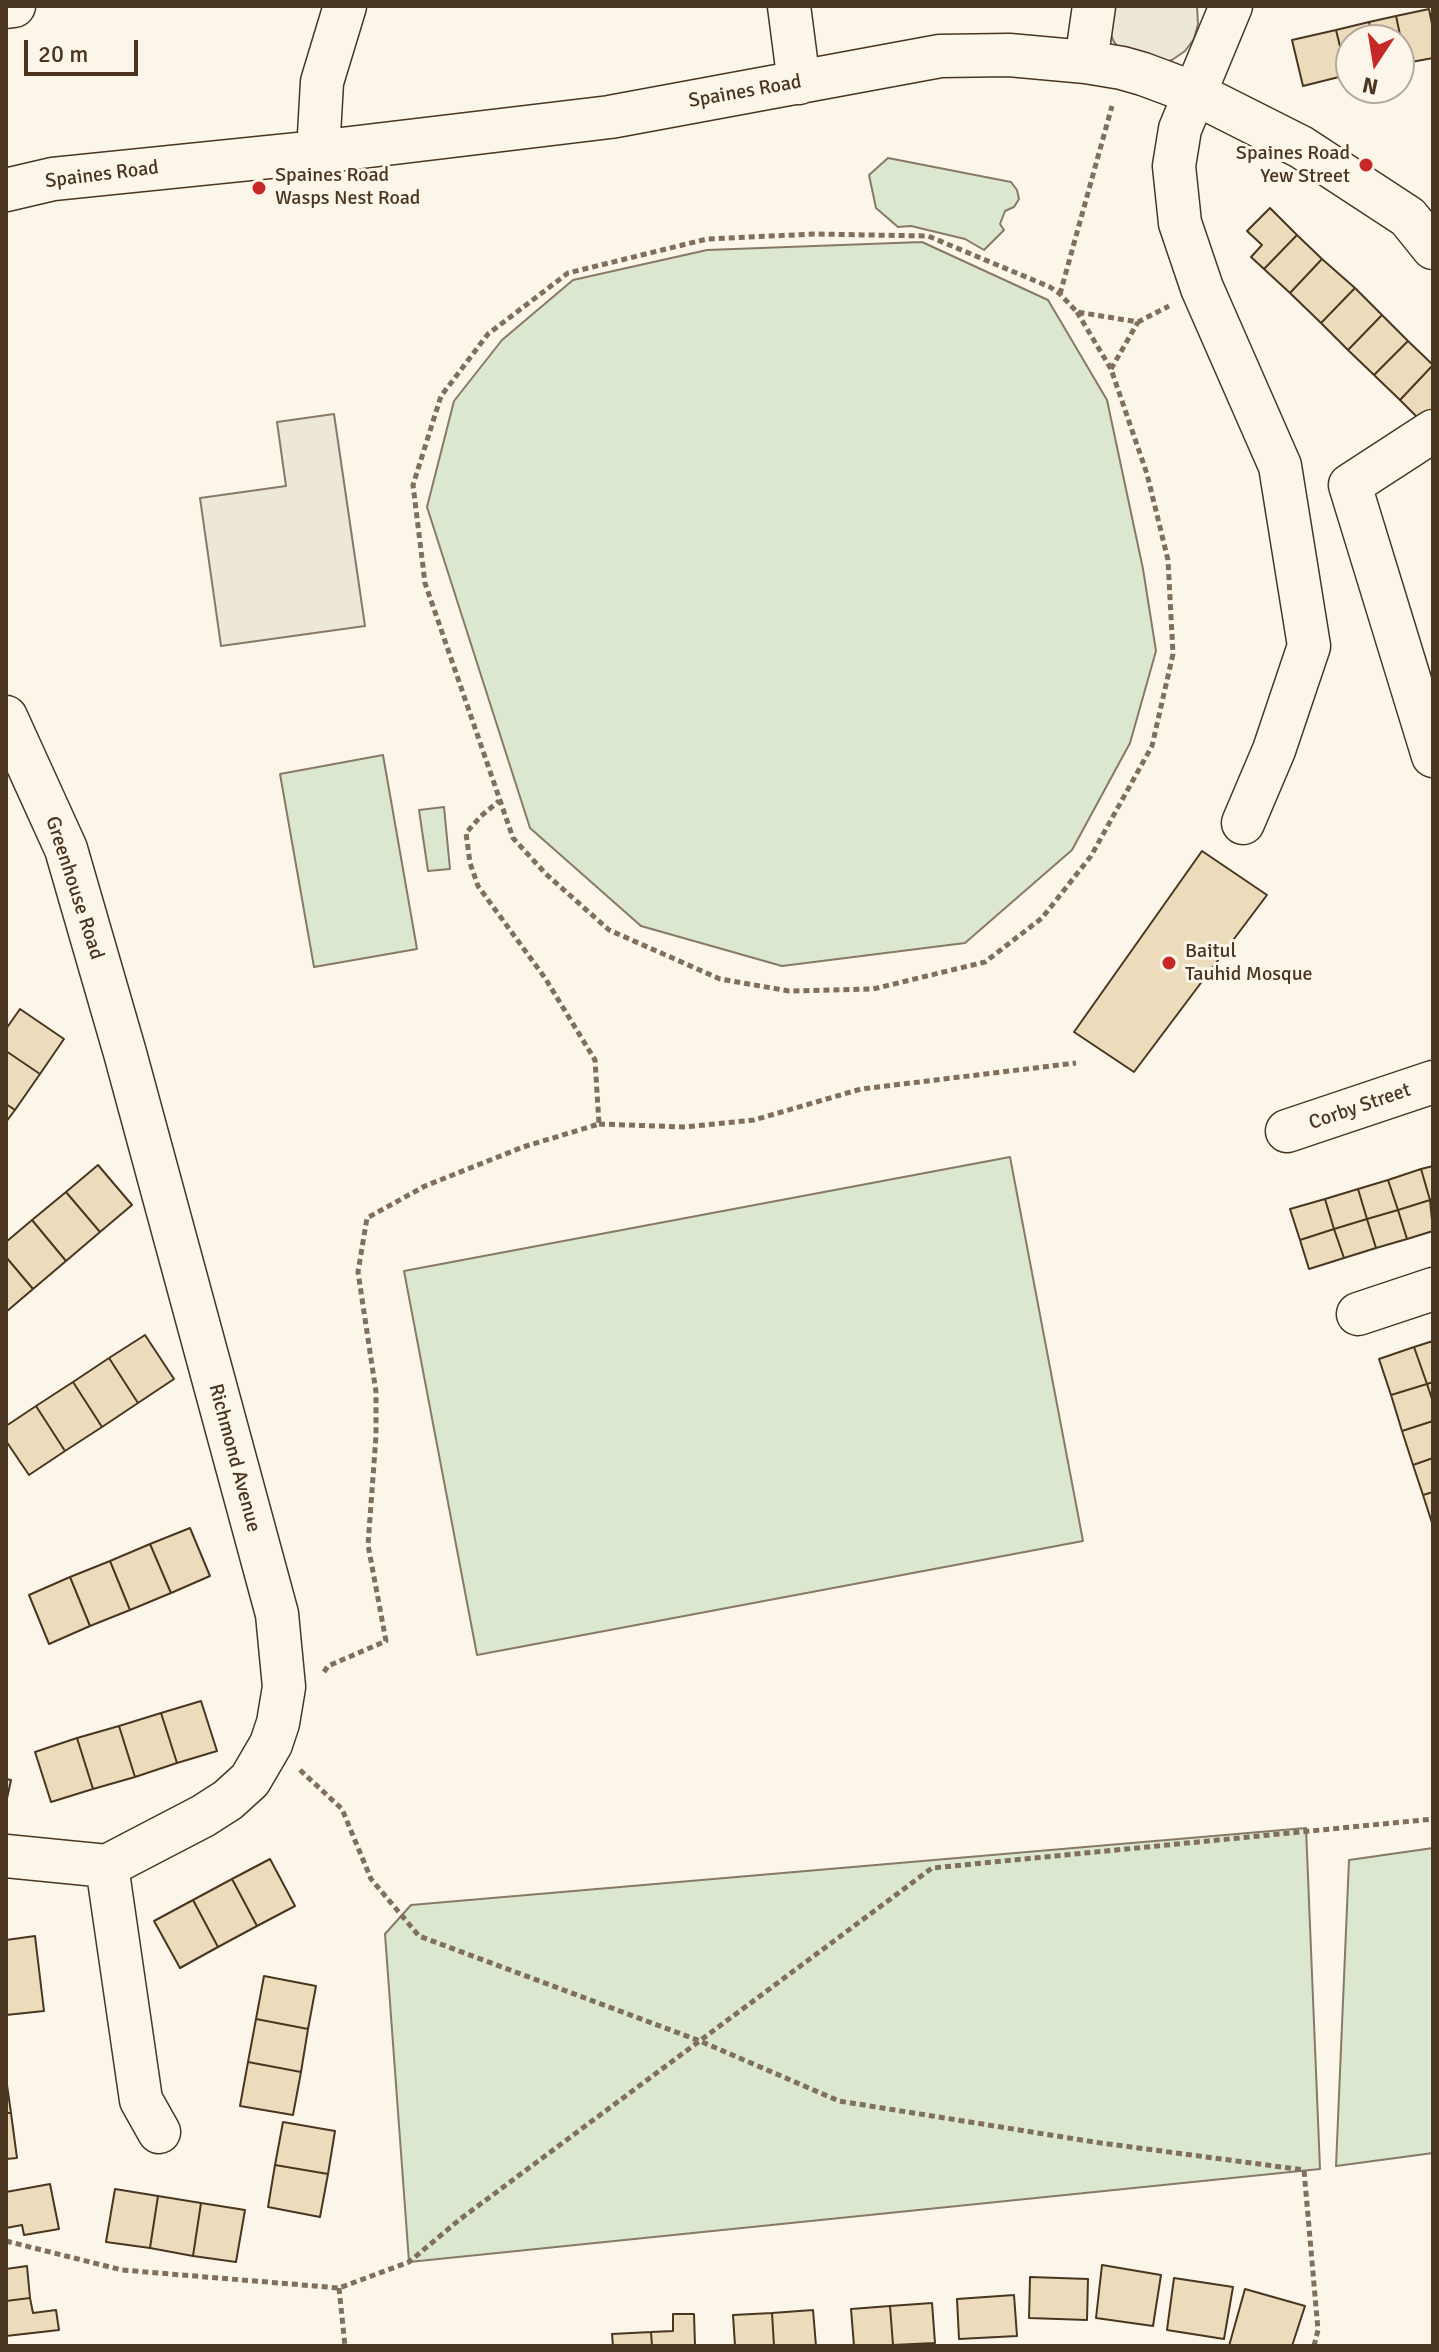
<!DOCTYPE html>
<style>
body{margin:0}
#map{position:relative;width:1439px;height:2352px;overflow:hidden;background:#fbf6e9;font-family:Signika,sans-serif}
canvas{display:block}
.frame{position:absolute;inset:0;border:8px solid #4a3520;pointer-events:none}
.north{position:absolute;left:1335px;top:24px;width:80px;height:80px;box-sizing:border-box;background:#fbf6e9;border:2px solid #b4a999;border-radius:50%;rotate:192deg;font-size:22px;font-weight:700;line-height:32px;text-align:center;color:#4a3520}
.north::after{content:'';display:block;margin:auto;width:28px;height:36px;background:#c62828;clip-path:polygon(50% 0,100% 100%,50% 72%,0 100%)}
.scale{position:absolute;left:24px;top:40px;width:114px;height:36px;box-sizing:border-box;border:4px solid #4a3520;border-top:0;padding-left:10px;font-size:24px;line-height:28px;white-space:nowrap;color:#4a3520;-webkit-text-stroke:6px #fbf6e9;paint-order:stroke}
</style>
<div id="map">
<canvas width="1439" height="2352"></canvas>
<div class="frame"></div>
<div class="north">N</div>
<div class="scale">20 m</div>
</div>
<script>
const c = document.querySelector('canvas').getContext('2d');
c.lineJoin = 'round';
function paint(path, color) {
  c.fillStyle = color;
  c.fill(path, 'evenodd');
}
function poly(rows) {
  const path = new Path2D();
  for (const r of rows) {
    path.moveTo(r[0], r[1]);
    for (let i = 2; i < r.length; i += 2) path.lineTo(r[i], r[i + 1]);
  }
  return path;
}
function trace(path, color, width, dash) {
  c.strokeStyle = color;
  c.lineWidth = width;
  c.lineCap = dash ? 'butt' : 'round';
  c.setLineDash(dash || []);
  c.stroke(path);
}
function drawText(font, color, halo, rows, align = 'center') {
  c.font = font + ' Signika,sans-serif';
  c.lineWidth = 6;
  c.setLineDash([]);
  c.textBaseline = 'middle';
  c.strokeStyle = halo;
  c.fillStyle = color;
  for (const [text, x, y, turn = 0] of rows) {
    c.save();
    c.translate(x, y);
    c.rotate((+turn || 0) * Math.PI / 180);
    c.textAlign = isNaN(turn) ? turn : align;
    if (halo) c.strokeText(text, 0, 0);
    c.fillText(text, 0, 0);
    c.restore();
  }
}
const green = poly([
 [888,158,1011,182,1017,190,1019,199,1014,207,1005,211,1000,224,1004,230,984,250,965,239,911,226,898,227,876,208,869,175,888,158],
 [922,242,1048,300,1107,400,1143,569,1156,651,1130,743,1072,850,965,943,782,966,641,926,530,828,427,507,454,401,502,340,573,280,707,250,922,242],
 [383,755,417,949,314,967,280,774,383,755],
 [444,807,450,869,428,871,419,810,444,807],
 [1010,1157,1083,1541,477,1655,404,1271,1010,1157],
 [1306,1828,1320,2169,409,2262,385,1934,411,1905,1306,1828],
 [1433,1848,1433,2153,1336,2166,1349,1860,1433,1848]
]);
paint(green, '#dce7d0');
trace(green, '#887966', 2);
const parking = poly([
 [1109,6,1197,6,1198,24,1194,39,1185,51,1172,60,1157,64,1125,55,1114,42,1107,26,1109,6],
 [334,414,365,626,221,646,200,498,286,486,277,422,334,414]
]);
paint(parking, '#ede7d9');
trace(parking, '#887966', 2);
const building = poly([
 [1429,9,1433,29,1433,58,1406,63,1396,16,1429,9],
 [1396,16,1406,63,1399,64,1399,40,1373,40,1369,22,1396,16],
 [1369,22,1373,40,1351,40,1351,75,1347,75,1336,30,1369,22],
 [1336,30,1347,75,1303,86,1292,40,1336,30],
 [1270,208,1297,235,1264,269,1251,257,1262,245,1247,231,1270,208],
 [1297,235,1322,259,1290,293,1264,269,1297,235],
 [1322,259,1355,288,1321,323,1290,293,1322,259],
 [1355,288,1382,315,1348,350,1321,323,1355,288],
 [1382,315,1408,341,1374,375,1348,350,1382,315],
 [1408,341,1433,365,1400,400,1374,375,1408,341],
 [1433,365,1433,409,1421,421,1400,400,1433,365],
 [1202,851,1267,895,1134,1072,1074,1032,1202,851],
 [20,1009,64,1039,40,1074,6,1051,6,1029,20,1009],
 [6,1051,40,1074,15,1110,6,1104,6,1051],
 [6,1104,15,1110,6,1122,6,1104],
 [98,1165,132,1205,100,1232,66,1192,98,1165],
 [1433,1166,1433,1199,1430,1200,1421,1169,1433,1166],
 [1421,1169,1430,1200,1398,1210,1388,1180,1421,1169],
 [1388,1180,1398,1210,1367,1219,1358,1189,1388,1180],
 [1358,1189,1367,1219,1334,1229,1325,1199,1358,1189],
 [66,1192,100,1232,66,1261,32,1220,66,1192],
 [1325,1199,1334,1229,1300,1240,1290,1209,1325,1199],
 [1430,1200,1433,1231,1407,1239,1398,1210,1430,1200],
 [1398,1210,1407,1239,1376,1248,1367,1219,1398,1210],
 [1367,1219,1376,1248,1344,1258,1334,1229,1367,1219],
 [32,1220,66,1261,33,1289,6,1257,6,1242,32,1220],
 [1334,1229,1344,1258,1309,1269,1300,1240,1334,1229],
 [6,1257,33,1289,6,1312,6,1257],
 [145,1335,174,1379,138,1403,109,1358,145,1335],
 [1433,1341,1433,1382,1427,1384,1414,1347,1433,1341],
 [1414,1347,1427,1384,1391,1395,1379,1359,1414,1347],
 [109,1358,138,1403,102,1427,73,1382,109,1358],
 [73,1382,102,1427,65,1451,36,1406,73,1382],
 [1433,1382,1433,1402,1427,1384,1433,1382],
 [1427,1384,1433,1402,1433,1421,1402,1431,1391,1395,1427,1384],
 [36,1406,65,1451,29,1475,6,1441,6,1426,36,1406],
 [1433,1421,1433,1458,1413,1465,1402,1431,1433,1421],
 [1433,1458,1433,1492,1423,1495,1413,1465,1433,1458],
 [1433,1492,1433,1526,1423,1495,1433,1492],
 [190,1528,210,1576,171,1593,150,1544,190,1528],
 [150,1544,171,1593,130,1610,110,1561,150,1544],
 [110,1561,130,1610,90,1626,70,1577,110,1561],
 [70,1577,90,1626,49,1644,29,1595,70,1577],
 [201,1701,217,1751,177,1763,161,1713,201,1701],
 [161,1713,177,1763,135,1777,119,1726,161,1713],
 [119,1726,135,1777,93,1789,77,1738,119,1726],
 [77,1738,93,1789,51,1802,35,1752,77,1738],
 [6,1779,11,1780,6,1803,6,1779],
 [270,1859,295,1906,257,1926,232,1879,270,1859],
 [232,1879,257,1926,218,1947,193,1900,232,1879],
 [193,1900,218,1947,180,1968,154,1921,193,1900],
 [35,1936,44,2011,6,2015,6,1940,35,1936],
 [264,1976,316,1986,308,2029,256,2019,264,1976],
 [256,2019,308,2029,301,2072,248,2062,256,2019],
 [248,2062,301,2072,293,2115,240,2106,248,2062],
 [6,2078,11,2113,6,2113,6,2078],
 [6,2113,11,2113,17,2158,6,2159,6,2113],
 [283,2122,335,2131,328,2174,275,2165,283,2122],
 [275,2165,328,2174,320,2217,268,2207,275,2165],
 [50,2184,59,2229,24,2235,22,2225,6,2228,6,2192,50,2184],
 [115,2189,158,2196,150,2248,106,2242,115,2189],
 [158,2196,201,2203,193,2256,150,2248,158,2196],
 [201,2203,245,2210,236,2262,193,2256,201,2203],
 [1102,2265,1161,2275,1153,2326,1096,2318,1102,2265],
 [27,2266,30,2298,6,2301,6,2269,27,2266],
 [1030,2277,1088,2279,1087,2320,1029,2318,1030,2277],
 [1174,2278,1233,2287,1224,2339,1167,2330,1174,2278],
 [1245,2289,1305,2306,1292,2346,1229,2346,1245,2289],
 [1014,2295,1017,2336,959,2339,957,2299,1014,2295],
 [30,2298,33,2313,56,2310,59,2330,6,2336,6,2301,30,2298],
 [932,2303,935,2343,893,2345,890,2306,932,2303],
 [890,2306,893,2345,854,2346,851,2309,890,2306],
 [813,2310,816,2346,774,2346,772,2313,813,2310],
 [772,2313,774,2346,735,2346,733,2315,772,2313],
 [673,2314,694,2314,695,2346,652,2346,651,2332,673,2331,673,2314],
 [651,2332,652,2346,613,2346,612,2334,651,2332]
]);
paint(building, '#ecdcbc');
trace(building, '#4a3520', 2);
const minor = poly([
 [789,6,799,83],
 [1231,6,1180,129,1174,166,1180,223,1202,288,1280,466,1309,646,1274,750,1243,823],
 [6,7,14,6],
 [1086,62,1094,6],
 [318,152,322,82,345,6],
 [6,190,53,179,318,152,610,117,940,56,1009,55,1086,62,1122,68,1143,74,1194,93,1301,147,1408,217,1433,248],
 [1433,431,1350,485,1433,756],
 [6,717,66,849,125,1053,277,1614,284,1687,278,1723,271,1744,250,1780,228,1800,203,1816,107,1866,6,1856],
 [1287,1131,1433,1082],
 [1358,1314,1433,1289],
 [107,1866,141,2100,159,2132]
]);
trace(minor, '#4a3520', 45);
trace(poly([
 [1060,294,1112,106],
 [1077,312,1111,369,1147,474,1168,560,1173,654,1152,746,1091,856,1042,918,985,962,873,989,789,991,720,979,609,930,546,874,513,838,425,583,413,485,441,396,488,334,568,273,707,239,814,234,928,236,1050,287,1060,294,1077,312,1138,322,1169,306],
 [1111,369,1138,322],
 [599,1124,685,1127,754,1120,861,1089,1076,1063],
 [324,1672,328,1666,386,1641,368,1545,376,1436,376,1392,358,1272,367,1218,425,1186,523,1147,599,1124,595,1060,545,978,478,886,470,863,466,833,481,816,499,801],
 [300,1770,342,1809,371,1879,419,1936,700,2041,839,2101,1094,2142,1304,2170,1318,2330,1314,2346],
 [6,2241,122,2270,339,2288,409,2262,459,2220,932,1868,1433,1819],
 [339,2288,345,2346]
]), '#7f6f5c', 5, [6, 4]);
trace(minor, '#fbf6e9', 42);
for (const [x, y, r, color] of [
 [1366,165,8,"#c62828"],
 [259,188,8,"#c62828"],
 [1169,963,8,"#c62828"]
]) {
  const dot = new Path2D();
  dot.arc(x, y, r, 0, 2 * Math.PI);
  c.fillStyle = color;
  c.fill(dot);
  trace(dot, '#fbf6e9', 3);
}
drawText('20px', '#4a3520', '#fbf6e9', [
 ["Spaines Road",745,92,-10],
 ["Spaines Road",102,175,-7],
 ["Greenhouse Road",74,888,72],
 ["Corby Street",1360,1107,-19],
 ["Richmond Avenue",234,1458,75]
]);
drawText('20px', '#4a3520', '#fbf6e9', [
 ["Spaines Road",1350,154,"right"],
 ["Yew Street",1350,177,"right"],
 ["Spaines Road",275,176],
 ["Wasps Nest Road",275,199],
 ["Baitul",1185,952],
 ["Tauhid Mosque",1185,975]
], 'left');
</script>
